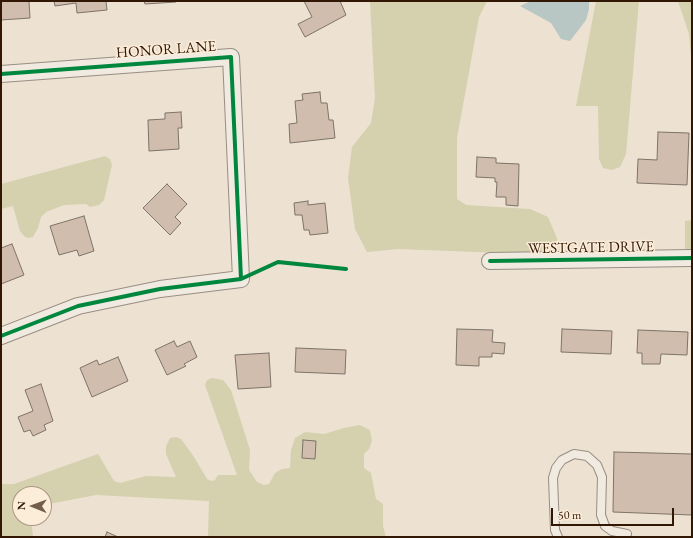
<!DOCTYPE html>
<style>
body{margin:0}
#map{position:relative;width:693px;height:538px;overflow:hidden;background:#ede1d1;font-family:"EB Garamond",serif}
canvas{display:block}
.frame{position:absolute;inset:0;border:2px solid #311704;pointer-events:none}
.north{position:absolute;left:12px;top:486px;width:40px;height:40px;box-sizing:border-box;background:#fcedd9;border:1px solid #ab9784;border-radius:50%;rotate:271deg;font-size:11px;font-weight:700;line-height:16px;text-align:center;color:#311704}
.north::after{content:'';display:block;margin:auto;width:14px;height:18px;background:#735e4c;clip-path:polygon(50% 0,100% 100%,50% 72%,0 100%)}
.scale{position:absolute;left:551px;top:508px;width:123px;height:18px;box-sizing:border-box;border:2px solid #311704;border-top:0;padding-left:5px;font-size:12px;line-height:14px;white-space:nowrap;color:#311704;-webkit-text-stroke:3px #fcedd9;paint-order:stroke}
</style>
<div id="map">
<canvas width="693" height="538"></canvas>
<div class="frame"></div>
<div class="north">N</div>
<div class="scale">50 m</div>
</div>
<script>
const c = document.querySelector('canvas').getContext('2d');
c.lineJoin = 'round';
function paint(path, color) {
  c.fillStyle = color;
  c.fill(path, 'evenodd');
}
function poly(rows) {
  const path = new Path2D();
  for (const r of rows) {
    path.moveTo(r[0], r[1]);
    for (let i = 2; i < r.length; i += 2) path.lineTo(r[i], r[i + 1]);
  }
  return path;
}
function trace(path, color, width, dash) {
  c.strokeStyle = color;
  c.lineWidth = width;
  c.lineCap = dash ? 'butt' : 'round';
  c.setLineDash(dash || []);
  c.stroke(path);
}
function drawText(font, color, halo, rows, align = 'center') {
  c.font = font + ' "EB Garamond",serif';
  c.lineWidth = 3;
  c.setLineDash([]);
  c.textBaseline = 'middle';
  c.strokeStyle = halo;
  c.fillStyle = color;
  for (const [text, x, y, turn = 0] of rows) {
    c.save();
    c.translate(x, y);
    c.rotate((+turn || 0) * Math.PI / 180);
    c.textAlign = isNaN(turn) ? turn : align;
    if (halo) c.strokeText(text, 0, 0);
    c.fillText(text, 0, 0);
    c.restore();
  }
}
paint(poly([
 [370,1,487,1,479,17,457,138,457,199,466,205,530,209,548,217,557,238,556,255,398,249,367,252,355,229,348,178,352,147,371,123,375,98],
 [596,1,639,1,626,154,620,167,612,170,603,168,599,159,598,106,576,106],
 [678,1,692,1,692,67,689,34],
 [105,156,110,159,112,165,104,200,99,205,90,207,86,204,64,205,46,212,41,217,38,228,33,237,29,238,25,237,20,231,13,206,1,209,1,184],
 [692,220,692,249,685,249,685,221],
 [212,378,223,380,231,390,250,450,249,470,257,482,264,485,269,484,275,473,282,469,290,468,291,450,295,438,305,432,324,434,344,428,360,425,370,430,372,441,369,449,364,454,364,468,371,473,376,499,383,504,383,526,386,537,208,537,209,501,96,495,44,505,44,494,20,494,20,518,31,518,33,537,1,537,1,484,14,484,98,454,114,481,120,483,146,476,176,477,166,454,166,446,170,438,176,437,181,439,194,457,207,479,211,481,215,480,218,475,237,475,205,385,207,380]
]), '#d5d0ae');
paint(poly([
 [531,1,589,1,589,9,586,20,570,41,561,39,551,23,520,6]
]), '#b8c7c3');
const building = poly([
 [1,1,29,1,30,18,1,20,1,1],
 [54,1,106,1,107,10,77,13,76,3,55,6,54,1],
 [144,1,175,1,176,2,145,4,144,1],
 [304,1,340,1,346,15,305,37,298,24,312,17,304,1],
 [320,92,321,103,327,103,329,120,333,120,335,138,290,143,289,124,297,123,295,101,303,100,302,94,320,92],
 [181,112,182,128,178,128,179,149,149,151,148,120,165,119,165,113,181,112],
 [658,132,689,133,687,185,637,183,638,159,657,160,658,132],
 [477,157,496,158,496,163,519,164,518,206,506,205,506,197,496,197,497,182,495,182,495,178,476,177,477,157],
 [167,184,187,204,175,217,181,223,170,235,143,208,167,184],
 [308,201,308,205,325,203,328,233,310,235,309,230,304,230,302,215,295,215,294,203,308,201],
 [84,216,94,251,79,256,77,250,59,255,50,226,84,216],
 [12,244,24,275,1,284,1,248,12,244],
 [457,329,493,330,492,342,505,343,504,354,492,353,492,357,479,357,479,366,456,365,457,329],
 [562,329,612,331,611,354,561,352,562,329],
 [638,330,688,332,687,355,661,354,660,364,642,364,642,353,637,353,638,330],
 [174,341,177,347,190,341,197,357,184,364,186,366,167,375,155,350,174,341],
 [296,348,346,350,345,374,295,372,296,348],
 [269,353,271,387,238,389,235,355,269,353],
 [118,357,128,381,92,397,80,368,97,360,99,365,118,357],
 [41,384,53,421,44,425,46,430,33,436,30,430,24,432,18,417,33,411,25,390,41,384],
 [303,440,316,441,315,459,302,458,303,440],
 [614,452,692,454,692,515,613,512,614,452],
 [107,532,118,537,105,537,107,532]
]);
paint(building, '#d0bdae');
trace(building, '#7d7368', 1);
const service = poly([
 [558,537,555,530,553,478,556,468,562,460,574,454,587,456,597,465,602,477,601,515,605,526,612,531,627,534]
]);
const minor = poly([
 [1,74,231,57,241,279,160,289,78,306,1,336],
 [490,261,692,258]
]);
trace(service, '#998e83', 10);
trace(minor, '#998e83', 18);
trace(service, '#f0eae1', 8);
trace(minor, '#f0eae1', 16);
trace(poly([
 [1,74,231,57,241,279],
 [490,261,692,258],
 [1,336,78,306,160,289,241,279,278,262,346,269]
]), '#00873e', 4);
drawText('15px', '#311704', '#fcedd9', [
 ["HONOR LANE",166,50,-4],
 ["WESTGATE DRIVE",591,248,-1]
]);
</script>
